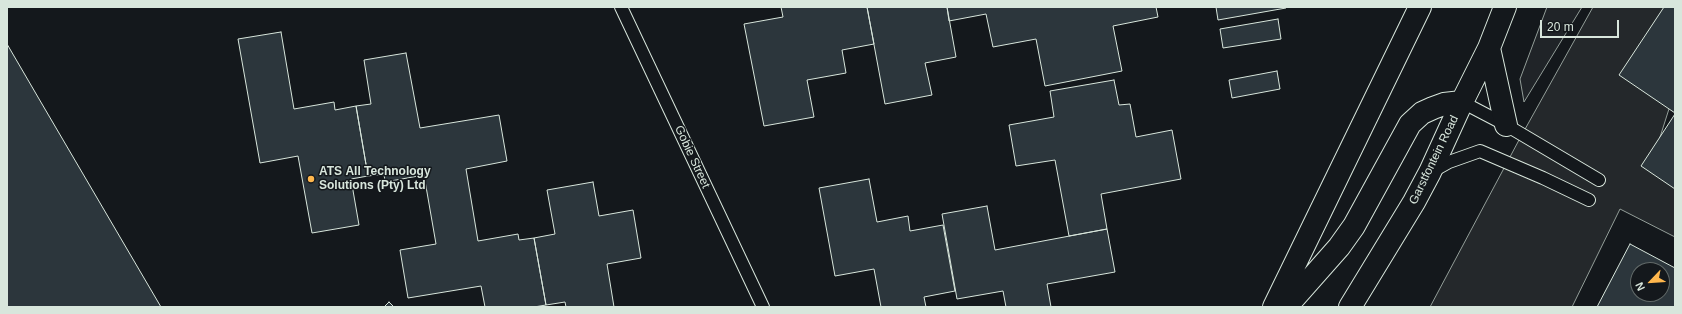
<!DOCTYPE html>
<style>
body{margin:0}
#map{position:relative;width:1682px;height:314px;overflow:hidden;background:#14181c;font-family:Arial,sans-serif}
canvas{display:block}
.frame{position:absolute;inset:0;border:8px solid #d8e6dc;pointer-events:none}
.north{position:absolute;left:1630px;top:262px;width:40px;height:40px;box-sizing:border-box;background:#14181c;border:1px solid #626a69;border-radius:50%;rotate:245deg;font-size:11px;font-weight:700;line-height:16px;text-align:center;color:#d8e6dc}
.north::after{content:'';display:block;margin:auto;width:14px;height:18px;background:#ffb74d;clip-path:polygon(50% 0,100% 100%,50% 72%,0 100%)}
.scale{position:absolute;left:1540px;top:20px;width:79px;height:18px;box-sizing:border-box;border:2px solid #d8e6dc;border-top:0;padding-left:5px;font-size:12px;line-height:14px;white-space:nowrap;color:#d8e6dc;-webkit-text-stroke:3px #14181c;paint-order:stroke}
</style>
<div id="map">
<canvas width="1682" height="314"></canvas>
<div class="frame"></div>
<div class="north">N</div>
<div class="scale">20 m</div>
</div>
<script>
const c = document.querySelector('canvas').getContext('2d');
c.lineJoin = 'round';
function paint(path, color) {
  c.fillStyle = color;
  c.fill(path, 'evenodd');
}
function poly(rows) {
  const path = new Path2D();
  for (const r of rows) {
    path.moveTo(r[0], r[1]);
    for (let i = 2; i < r.length; i += 2) path.lineTo(r[i], r[i + 1]);
  }
  return path;
}
function trace(path, color, width, dash) {
  c.strokeStyle = color;
  c.lineWidth = width;
  c.lineCap = dash ? 'butt' : 'round';
  c.setLineDash(dash || []);
  c.stroke(path);
}
function drawText(font, color, halo, rows, align = 'center') {
  c.font = font + ' Arial,sans-serif';
  c.lineWidth = 3;
  c.setLineDash([]);
  c.textBaseline = 'middle';
  c.strokeStyle = halo;
  c.fillStyle = color;
  for (const [text, x, y, turn = 0] of rows) {
    c.save();
    c.translate(x, y);
    c.rotate((+turn || 0) * Math.PI / 180);
    c.textAlign = isNaN(turn) ? turn : align;
    if (halo) c.strokeText(text, 0, 0);
    c.fillText(text, 0, 0);
    c.restore();
  }
}
const green = poly([
 [1547,7,1582,7,1524,102,1520,79,1547,7]
]);
paint(green, '#202428');
trace(green, '#939e99', 1);
const parking = poly([
 [1593,7,1675,7,1675,90,1654,156,1675,169,1675,237,1620,209,1572,307,1430,307,1519,140,1593,7]
]);
paint(parking, '#24282b');
trace(parking, '#939e99', 1);
const building = poly([
 [781,7,867,7,874,44,842,50,846,73,807,80,814,117,764,126,744,24,783,17,781,7],
 [867,7,947,7,956,57,925,63,932,95,885,104,867,7],
 [947,7,1156,7,1158,17,1113,26,1122,71,1045,86,1036,39,993,47,986,14,949,21,947,7],
 [1216,7,1286,7,1286,8,1218,20,1216,7],
 [1664,7,1675,7,1675,113,1619,75,1664,7],
 [1278,19,1281,39,1223,48,1220,29,1278,19],
 [281,32,294,109,334,102,335,110,356,106,368,176,351,179,359,225,312,233,298,156,260,163,238,39,281,32],
 [7,44,42,104,161,307,7,307,7,44],
 [406,53,420,128,499,115,507,161,466,169,478,241,518,234,519,240,534,238,546,305,534,307,485,307,481,286,408,298,400,250,436,244,424,175,385,182,384,174,368,176,356,106,371,104,364,60,406,53],
 [1277,71,1280,89,1232,98,1229,80,1277,71],
 [1114,80,1119,105,1130,104,1136,137,1172,130,1181,179,1101,194,1107,229,1069,236,1055,160,1016,166,1009,125,1054,117,1050,91,1114,80],
 [1675,114,1675,189,1641,166,1675,114],
 [869,179,877,222,908,216,910,231,943,225,955,291,924,297,926,307,881,307,874,269,835,276,819,188,869,179],
 [593,182,599,216,633,210,641,258,607,264,614,307,566,307,565,302,546,305,534,238,555,234,547,190,593,182],
 [987,206,995,250,1107,229,1115,272,1047,284,1051,307,1006,307,1003,291,957,299,942,214,987,206],
 [1630,244,1675,268,1675,307,1597,307,1630,244],
 [1638,270,1662,270,1662,294,1638,294,1638,270],
 [389,302,394,307,384,307,389,302]
]);
paint(building, '#2c363c');
trace(building, '#d8e6dc', 1);
const lane = poly([
 [621,7,763,307],
 [1462,102,1506,125,1599,180],
 [1433,171,1449,162,1480,151,1543,178,1589,200]
]);
const secondary = poly([
 [1489,48,1506,125],
 [1274,307,1420,7],
 [1286,307,1339,247,1354,226,1410,124,1422,113,1433,108,1444,104,1462,102],
 [1350,307,1414,202,1430,172,1462,102,1489,48,1505,7]
]);
trace(lane, '#d8e6dc', 14);
trace(secondary, '#d8e6dc', 24);
trace(lane, '#14181c', 12);
trace(secondary, '#14181c', 22);
for (const [x, y, r, color] of [
 [311,179,4,"#ffb74d"]
]) {
  const dot = new Path2D();
  dot.arc(x, y, r, 0, 2 * Math.PI);
  c.fillStyle = color;
  c.fill(dot);
  trace(dot, '#14181c', 1.5);
}
drawText('12px', '#d8e6dc', '#14181c', [
 ["Gobie Street",692,157,65],
 ["Garstfontein Road",1434,160,-64]
]);
drawText('bold 12px', '#d8e6dc', '#14181c', [
 ["ATS All Technology",319,172],
 ["Solutions (Pty) Ltd",319,186]
], 'left');
</script>
